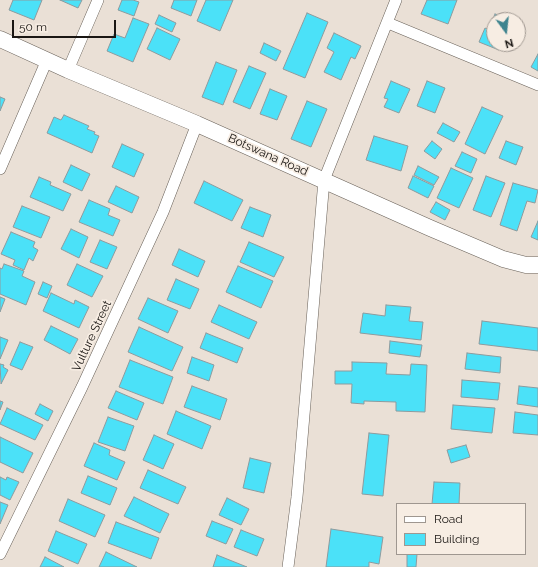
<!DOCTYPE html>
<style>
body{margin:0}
#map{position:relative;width:538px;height:567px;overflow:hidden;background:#eae0d6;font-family:Raleway,sans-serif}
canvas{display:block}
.legend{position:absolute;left:396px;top:503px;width:130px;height:52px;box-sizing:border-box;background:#f7ede3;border:1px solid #9f9790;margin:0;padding:5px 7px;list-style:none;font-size:12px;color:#1a1613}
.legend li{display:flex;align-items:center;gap:8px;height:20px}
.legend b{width:20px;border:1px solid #9f9790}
.north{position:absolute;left:486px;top:12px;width:40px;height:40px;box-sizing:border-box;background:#f7ede3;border:1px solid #9f9790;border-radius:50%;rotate:165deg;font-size:11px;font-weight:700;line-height:16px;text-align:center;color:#1a1613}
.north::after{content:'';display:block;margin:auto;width:14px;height:18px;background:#3d838e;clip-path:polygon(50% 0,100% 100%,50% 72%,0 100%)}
.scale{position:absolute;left:12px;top:20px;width:104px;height:18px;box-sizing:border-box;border:2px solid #1a1613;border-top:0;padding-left:5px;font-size:12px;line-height:14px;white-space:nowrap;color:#1a1613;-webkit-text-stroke:3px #f7ede3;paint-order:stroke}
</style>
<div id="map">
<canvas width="538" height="567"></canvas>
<ul class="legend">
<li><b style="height:5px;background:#fff"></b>Road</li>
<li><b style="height:11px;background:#4be1f8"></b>Building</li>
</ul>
<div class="north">N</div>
<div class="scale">50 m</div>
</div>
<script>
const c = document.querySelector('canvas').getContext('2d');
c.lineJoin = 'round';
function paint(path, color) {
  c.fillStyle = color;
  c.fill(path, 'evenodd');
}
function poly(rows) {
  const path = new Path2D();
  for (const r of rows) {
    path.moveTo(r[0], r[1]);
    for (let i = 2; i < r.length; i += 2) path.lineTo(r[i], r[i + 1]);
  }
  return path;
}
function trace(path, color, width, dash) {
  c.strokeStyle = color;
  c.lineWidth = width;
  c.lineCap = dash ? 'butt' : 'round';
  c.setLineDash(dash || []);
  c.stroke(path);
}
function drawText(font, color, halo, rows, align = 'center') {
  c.font = font + ' Raleway,sans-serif';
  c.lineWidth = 3.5;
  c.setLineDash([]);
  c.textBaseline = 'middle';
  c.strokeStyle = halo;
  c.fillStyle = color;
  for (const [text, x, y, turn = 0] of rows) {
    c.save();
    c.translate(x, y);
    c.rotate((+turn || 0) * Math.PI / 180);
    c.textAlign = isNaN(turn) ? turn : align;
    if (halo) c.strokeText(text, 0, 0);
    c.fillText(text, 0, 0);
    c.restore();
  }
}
const building = poly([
 [13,0,42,0,34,20,9,10,13,0],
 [60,0,82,0,78,8,60,0],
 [122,0,133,0,139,2,134,16,118,10,122,0],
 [174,0,197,0,191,16,171,8,174,0],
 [206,0,233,0,220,31,197,21,206,0],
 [427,0,457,0,448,24,421,14,427,0],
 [307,13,328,22,305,78,283,69,307,13],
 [495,14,509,20,494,20,494,44,501,44,499,50,479,42,485,28,489,30,495,14],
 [159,15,176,23,172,32,155,24,159,15],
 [133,18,149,24,133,62,107,51,114,34,125,38,133,18],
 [157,28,180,39,170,60,147,49,157,28],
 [334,33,361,46,355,59,351,57,341,80,324,72,334,52,327,48,334,33],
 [264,43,281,51,276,61,260,53,264,43],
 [538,54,538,71,531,67,538,54],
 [216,62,237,70,223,105,202,97,216,62],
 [249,66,266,73,250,109,233,102,249,66],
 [391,81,410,89,399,113,384,107,388,99,384,98,391,81],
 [427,81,445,88,435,113,417,106,427,81],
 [270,89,287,96,277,120,260,114,270,89],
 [0,97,5,99,0,111,0,97],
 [307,101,327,109,311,147,291,139,307,101],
 [482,107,503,116,485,154,465,144,482,107],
 [64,115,89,126,87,129,95,132,94,134,99,136,92,153,47,133,54,117,61,120,64,115],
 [443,123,460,132,454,142,437,133,443,123],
 [374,136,408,146,401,171,366,160,374,136],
 [432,141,442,149,435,159,424,151,432,141],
 [506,141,523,147,516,165,499,158,506,141],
 [122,144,144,154,134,177,112,167,122,144],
 [462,152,477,159,471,173,455,166,462,152],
 [71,165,90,174,82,191,63,182,71,165],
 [418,166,439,177,434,185,414,175,418,166],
 [451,168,473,178,459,208,437,198,451,168],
 [413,176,434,186,428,198,408,188,413,176],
 [486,176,505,183,491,217,473,210,486,176],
 [39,177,51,182,50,185,71,194,63,211,30,197,39,177],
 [204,181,243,200,232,221,194,203,204,181],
 [513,183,538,190,535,203,527,201,517,231,500,225,513,183],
 [116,186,139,197,132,213,108,202,116,186],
 [89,200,110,209,108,215,120,220,113,236,79,222,89,200],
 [436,202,450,210,445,220,430,212,436,202],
 [22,206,50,217,41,238,13,227,22,206],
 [250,207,271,215,263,237,241,228,250,207],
 [538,221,538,240,531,237,538,221],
 [71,229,88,237,79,258,61,249,71,229],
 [11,232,35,242,33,247,38,250,33,261,29,258,24,270,13,265,15,260,1,254,11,232],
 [100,240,117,247,107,269,90,262,100,240],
 [249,242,284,257,274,277,240,262,249,242],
 [179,249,205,261,198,277,172,265,179,249],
 [4,264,24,271,22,276,35,282,26,305,0,294,0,268,2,269,4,264],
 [77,264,103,276,92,297,67,285,77,264],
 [238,266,273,281,261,308,226,292,238,266],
 [176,279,199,289,190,309,167,300,176,279],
 [43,282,52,286,47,298,38,294,43,282],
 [51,293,74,304,75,300,89,307,79,328,43,311,51,293],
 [0,297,5,299,0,312,0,297],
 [148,298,178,311,168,333,138,319,148,298],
 [219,305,257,322,249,339,211,322,219,305],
 [386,305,411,307,409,321,423,322,421,340,360,333,363,313,385,316,386,305],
 [482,321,538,328,538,351,479,344,482,321],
 [51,326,78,339,70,354,44,340,51,326],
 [139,327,183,347,172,371,128,352,139,327],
 [206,333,243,348,237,363,200,348,206,333],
 [0,337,8,340,0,359,0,337],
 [390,341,422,345,420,357,389,353,390,341],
 [20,342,33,347,22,370,10,365,20,342],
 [467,353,501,357,500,373,465,369,467,353],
 [192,357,214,365,209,381,187,373,192,357],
 [130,360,173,377,163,404,119,387,130,360],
 [352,362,387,363,386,374,410,375,411,364,427,365,425,412,396,411,396,402,364,401,364,404,351,403,352,384,335,384,335,371,352,371,352,362],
 [0,364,4,365,3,367,8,370,1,384,0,364],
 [462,380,500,383,498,400,461,397,462,380],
 [192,386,227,399,220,420,184,407,192,386],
 [519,386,538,388,538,407,517,404,519,386],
 [116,391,144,403,137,420,108,408,116,391],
 [0,401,3,402,0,410,0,401],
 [40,404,53,411,48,421,35,414,40,404],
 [453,405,495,408,492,433,451,429,453,405],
 [7,408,43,425,35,440,0,424,7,408],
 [176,411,211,426,202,449,167,434,176,411],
 [515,412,538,415,538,435,513,433,515,412],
 [108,417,134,426,125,451,98,442,108,417],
 [369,433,389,435,383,496,362,494,369,433],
 [154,435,174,444,163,469,143,460,154,435],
 [0,437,33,453,23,473,0,462,0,437],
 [94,443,110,450,109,455,125,462,117,480,84,466,94,443],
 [466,445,470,457,451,463,447,450,466,445],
 [250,458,271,463,264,493,243,488,250,458],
 [148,470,186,487,178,504,140,488,148,470],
 [88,476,117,488,110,505,81,493,88,476],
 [0,477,6,480,7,477,19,482,10,500,0,495,0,477],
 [434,482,460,483,459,504,432,504,434,482],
 [134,497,169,514,160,533,124,516,134,497],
 [227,498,249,509,241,525,219,515,227,498],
 [68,499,105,515,95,537,59,521,68,499],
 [0,502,8,505,0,524,0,502],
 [212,521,233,529,226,544,206,536,212,521],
 [116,522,159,538,151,559,108,543,116,522],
 [331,529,383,537,379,564,369,562,369,567,326,567,331,529],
 [241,530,264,539,257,556,234,547,241,530],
 [56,531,87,544,78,564,48,551,56,531],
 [106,552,137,567,99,567,106,552],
 [407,554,417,554,416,567,407,567,407,554],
 [217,555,247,567,213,567,217,555],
 [45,557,64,567,40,567,45,557]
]);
paint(building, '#4be1f8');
trace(building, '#8d9b9e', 1);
const street = poly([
 [388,23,538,85],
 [68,70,98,0],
 [0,169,47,60],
 [0,554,82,387,163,212,197,124],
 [288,567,297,497,324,180,396,0]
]);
const secondary = poly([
 [0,39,68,70,197,124,430,228,503,259,526,265,538,265]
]);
trace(street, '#686058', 12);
trace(secondary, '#686058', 17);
trace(street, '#fff', 11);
trace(secondary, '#fff', 16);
drawText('12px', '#1a1613', '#f7ede3', [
 ["Botswana Road",268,155,24],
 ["Vulture Street",92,336,-65]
]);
</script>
